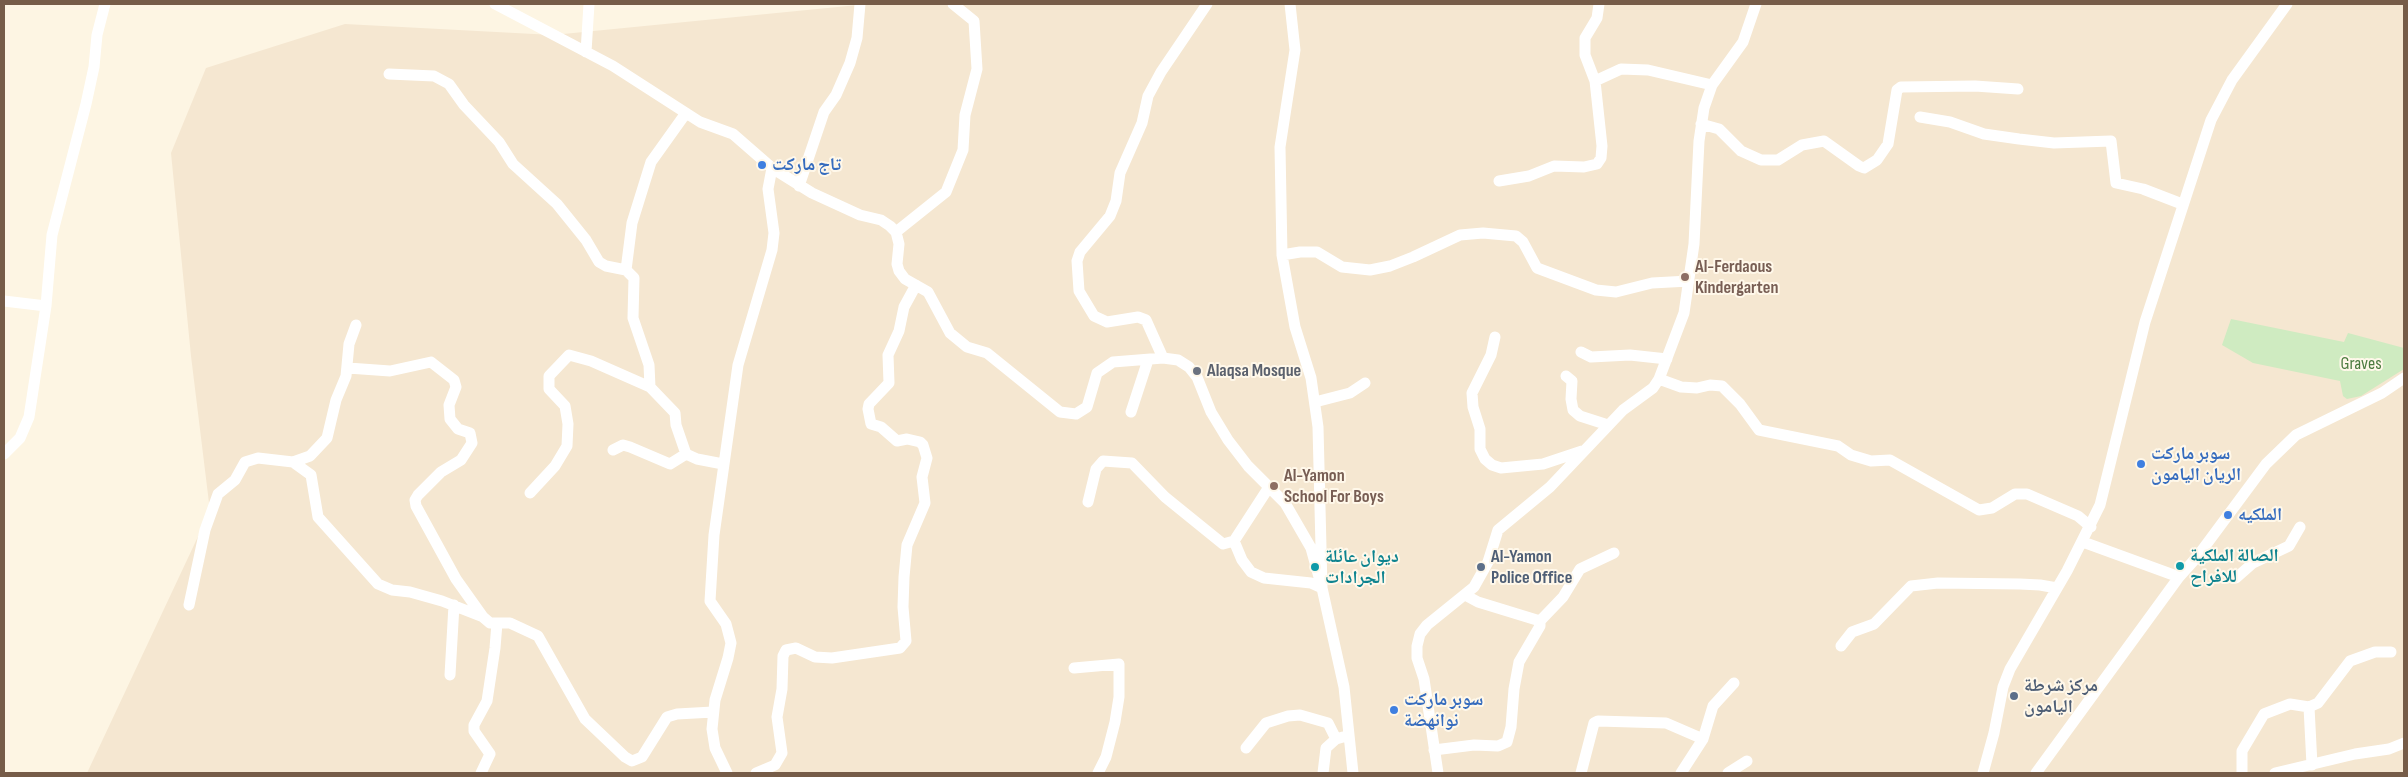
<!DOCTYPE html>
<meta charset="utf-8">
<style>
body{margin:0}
#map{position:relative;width:2408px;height:777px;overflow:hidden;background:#fdf5e3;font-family:"Sofia Sans Condensed",sans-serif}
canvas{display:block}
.frame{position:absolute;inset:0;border:5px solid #765c48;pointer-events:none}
</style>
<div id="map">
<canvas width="2408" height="777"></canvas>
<div class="frame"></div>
</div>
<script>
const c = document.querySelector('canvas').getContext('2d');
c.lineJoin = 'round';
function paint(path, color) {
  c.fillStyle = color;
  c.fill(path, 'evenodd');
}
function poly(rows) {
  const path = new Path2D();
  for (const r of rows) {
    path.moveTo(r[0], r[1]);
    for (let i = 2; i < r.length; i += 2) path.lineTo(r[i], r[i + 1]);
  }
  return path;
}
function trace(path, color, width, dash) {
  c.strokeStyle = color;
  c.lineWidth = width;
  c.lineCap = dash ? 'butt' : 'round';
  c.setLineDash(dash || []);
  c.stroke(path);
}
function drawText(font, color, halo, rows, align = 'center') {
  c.font = font + ' "Sofia Sans Condensed","Noto Naskh Arabic",sans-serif';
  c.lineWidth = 4;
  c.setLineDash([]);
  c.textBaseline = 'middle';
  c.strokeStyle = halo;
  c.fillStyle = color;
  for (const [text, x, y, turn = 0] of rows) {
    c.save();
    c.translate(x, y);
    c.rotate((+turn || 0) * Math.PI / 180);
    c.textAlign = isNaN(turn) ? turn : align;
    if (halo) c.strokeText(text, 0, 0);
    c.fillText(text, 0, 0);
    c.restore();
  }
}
paint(poly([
 [868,4,2404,4,2404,773,87,773,210,511,191,356,171,153,206,68,345,24,553,35]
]), '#f5e7d1');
paint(poly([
 [2231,319,2344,342,2348,333,2404,348,2404,369,2361,396,2347,399,2343,396,2340,381,2253,363,2222,345]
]), '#cfebc1');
trace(poly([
 [495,4,613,66,700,122,733,134,772,168,812,193,860,215,881,220,890,226,896,232,899,244,897,264,899,271,905,279,928,292,950,333,967,347,987,353,1060,412,1076,414,1087,407,1097,373,1113,362,1163,358,1178,360,1189,367,1197,377,1211,412,1228,440,1248,466,1285,503,1311,548,1322,588,1344,687,1353,773],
 [586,52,589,4],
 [389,74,434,76,449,84,464,105,499,142,513,164,557,204,586,240,599,262,606,266,626,270,634,278,633,318,649,365,650,387,675,413,676,425,686,454,697,459,723,464],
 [1595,81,1585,55,1585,38,1597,18,1599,4],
 [1920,117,1950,122,1984,134,2019,139,2054,143,2111,141,2116,183,2143,189,2182,204],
 [1701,124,1719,129,1741,151,1761,160,1778,160,1802,145,1824,141,1859,166,1864,168,1877,160,1888,144,1897,90,1901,87,1975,86,2018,89],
 [1499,181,1529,176,1554,166,1584,167,1597,164,1601,158,1602,146,1595,81,1621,69,1648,70,1712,85],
 [799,186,824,112,836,95,850,63,857,38,860,4],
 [896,232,946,192,963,150,965,115,977,69,974,21,953,4],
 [1282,255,1300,252,1317,252,1342,267,1370,270,1390,266,1413,257,1460,235,1483,233,1516,236,1523,242,1537,268,1596,290,1616,292,1652,283,1689,281],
 [626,270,632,223,651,162,686,113],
 [4,301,46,306],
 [1495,337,1491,355,1472,393,1473,407,1480,429,1480,449,1485,459,1492,465,1501,468,1543,464,1582,451],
 [1581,352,1591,357,1630,355,1667,359],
 [1163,358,1146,320,1138,317,1107,322,1094,316,1079,291,1077,261,1080,252,1110,216,1116,201,1120,173,1142,123,1148,96,1161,72,1207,4],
 [348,368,390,371,431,362,454,380,456,387,449,405,450,419,458,429,470,433,472,443,461,460,441,472,418,495,415,500,416,506,456,579,483,617,490,623,510,623,538,636,585,719,625,757,632,761,642,757,667,717,677,714,713,712],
 [1566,376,1572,381,1571,399,1573,410,1580,416,1608,425],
 [1659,379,1681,387,1697,388,1710,385,1722,386,1740,404,1759,430,1838,446,1851,455,1871,461,1890,460,1979,510,1992,508,2015,494,2027,494,2078,516,2091,527],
 [1315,402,1350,393,1365,383],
 [1131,412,1148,360],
 [613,450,623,445,630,447,670,464,686,454],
 [4,454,20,438,29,417,46,306,52,235,86,104,94,67,97,35,105,4],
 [293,462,310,456,327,438,336,400,346,376,349,344,356,325],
 [530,493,555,466,567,446,568,424,565,406,549,389,549,376,569,355,591,361,650,387],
 [1088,502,1096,469,1103,461,1132,463,1165,497,1223,544,1234,541,1269,487],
 [1234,541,1242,560,1251,572,1264,578,1311,583,1322,588,1318,427,1311,378,1295,327,1282,255,1280,147,1295,50,1290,4],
 [2083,542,2179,577],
 [2236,578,2253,563,2289,546,2300,527],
 [189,605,205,530,218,494,235,480,245,462,258,458,293,462,311,475,318,517,378,584,392,590,410,592,442,601,483,617],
 [1540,621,1563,597,1580,569,1614,553],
 [1841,646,1852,632,1874,624,1911,586,1938,583,2020,584,2040,585,2057,588],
 [1074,668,1119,664,1119,697,1115,722,1106,757,1098,773],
 [450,675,454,605],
 [2309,707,2312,765],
 [1703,739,1713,706,1734,683],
 [1246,748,1266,723,1288,716,1300,715,1328,723,1336,739],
 [1434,750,1474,745,1498,746,1507,742,1511,727,1514,689,1519,662,1540,626,1540,621,1478,602,1465,595],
 [481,773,490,754,474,731,474,725,487,701,495,648,497,623],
 [727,773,715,748,712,729,715,700,728,658,731,643,726,624,710,601,714,535,738,365,772,250,774,233,768,189,772,168],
 [756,773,775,765,782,753,777,717,782,689,783,656,786,650,796,648,815,657,832,658,900,648,906,641,903,607,904,577,907,545,925,503,922,477,927,458,923,445,920,442,907,439,897,441,881,427,871,424,868,409,869,404,889,383,888,355,899,331,904,307,916,285],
 [1323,773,1326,748,1336,739,1343,737],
 [1438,773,1424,679,1417,658,1417,646,1420,634,1427,625,1474,587,1488,562,1498,530,1550,487,1623,410,1653,388,1659,379,1684,313,1694,244,1699,141,1704,108,1712,85,1743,42,1756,4],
 [1581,773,1594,723,1598,721,1666,723,1703,739,1681,773],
 [1728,773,1747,761],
 [1983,773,1994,733,2003,687,2010,669,2067,571,2100,505,2145,322,2211,120,2232,80,2287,4],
 [2036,773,2179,577,2197,557,2266,464,2296,435,2382,393,2404,378],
 [2242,773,2242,751,2264,714,2290,704,2309,707,2318,703,2350,661,2375,652,2391,652],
 [2275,773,2355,754,2389,749,2404,743]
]), '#fff', 11);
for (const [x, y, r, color] of [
 [762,165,5,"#3f7fe0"],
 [1685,277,5,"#8d6e63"],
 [1197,371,5,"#6b7280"],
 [2141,464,5,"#3f7fe0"],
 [1274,486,5,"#8d6e63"],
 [2228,515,5,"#3f7fe0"],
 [2180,566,5,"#0f9aa8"],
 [1315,567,5,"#0f9aa8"],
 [1481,567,5,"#5c6f8a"],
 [2014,696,5,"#5c6f8a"],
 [1394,710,5,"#3f7fe0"]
]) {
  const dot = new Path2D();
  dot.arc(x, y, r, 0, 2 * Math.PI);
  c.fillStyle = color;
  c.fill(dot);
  trace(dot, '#fff8ea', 2);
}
drawText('bold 18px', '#366cbe', '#fff8ea', [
 ["تاج ماركت",772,165],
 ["سوبر ماركت",2151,454],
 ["الريان اليامون",2151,475],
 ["الملكيه",2238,515],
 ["سوبر ماركت",1404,700],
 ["نوانهضة",1404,721]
], 'left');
drawText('bold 18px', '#785e54', '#fff8ea', [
 ["Al-Ferdaous",1695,267],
 ["Kindergarten",1695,288],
 ["Al-Yamon",1284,476],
 ["School For Boys",1284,497]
], 'left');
drawText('18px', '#4d7c40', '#fff8ea', [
 ["Graves",2361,364]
]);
drawText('bold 18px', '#5b616d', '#fff8ea', [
 ["Alaqsa Mosque",1207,371]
], 'left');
drawText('bold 18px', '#0d838f', '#fff8ea', [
 ["الصالة الملكية",2190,556],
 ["للافراح",2190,577],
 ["ديوان عائلة",1325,557],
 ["الجرادات",1325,578]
], 'left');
drawText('bold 18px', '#4e5e75', '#fff8ea', [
 ["Al-Yamon",1491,557],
 ["Police Office",1491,578],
 ["مركز شرطة",2024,686],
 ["اليامون",2024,707]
], 'left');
</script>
